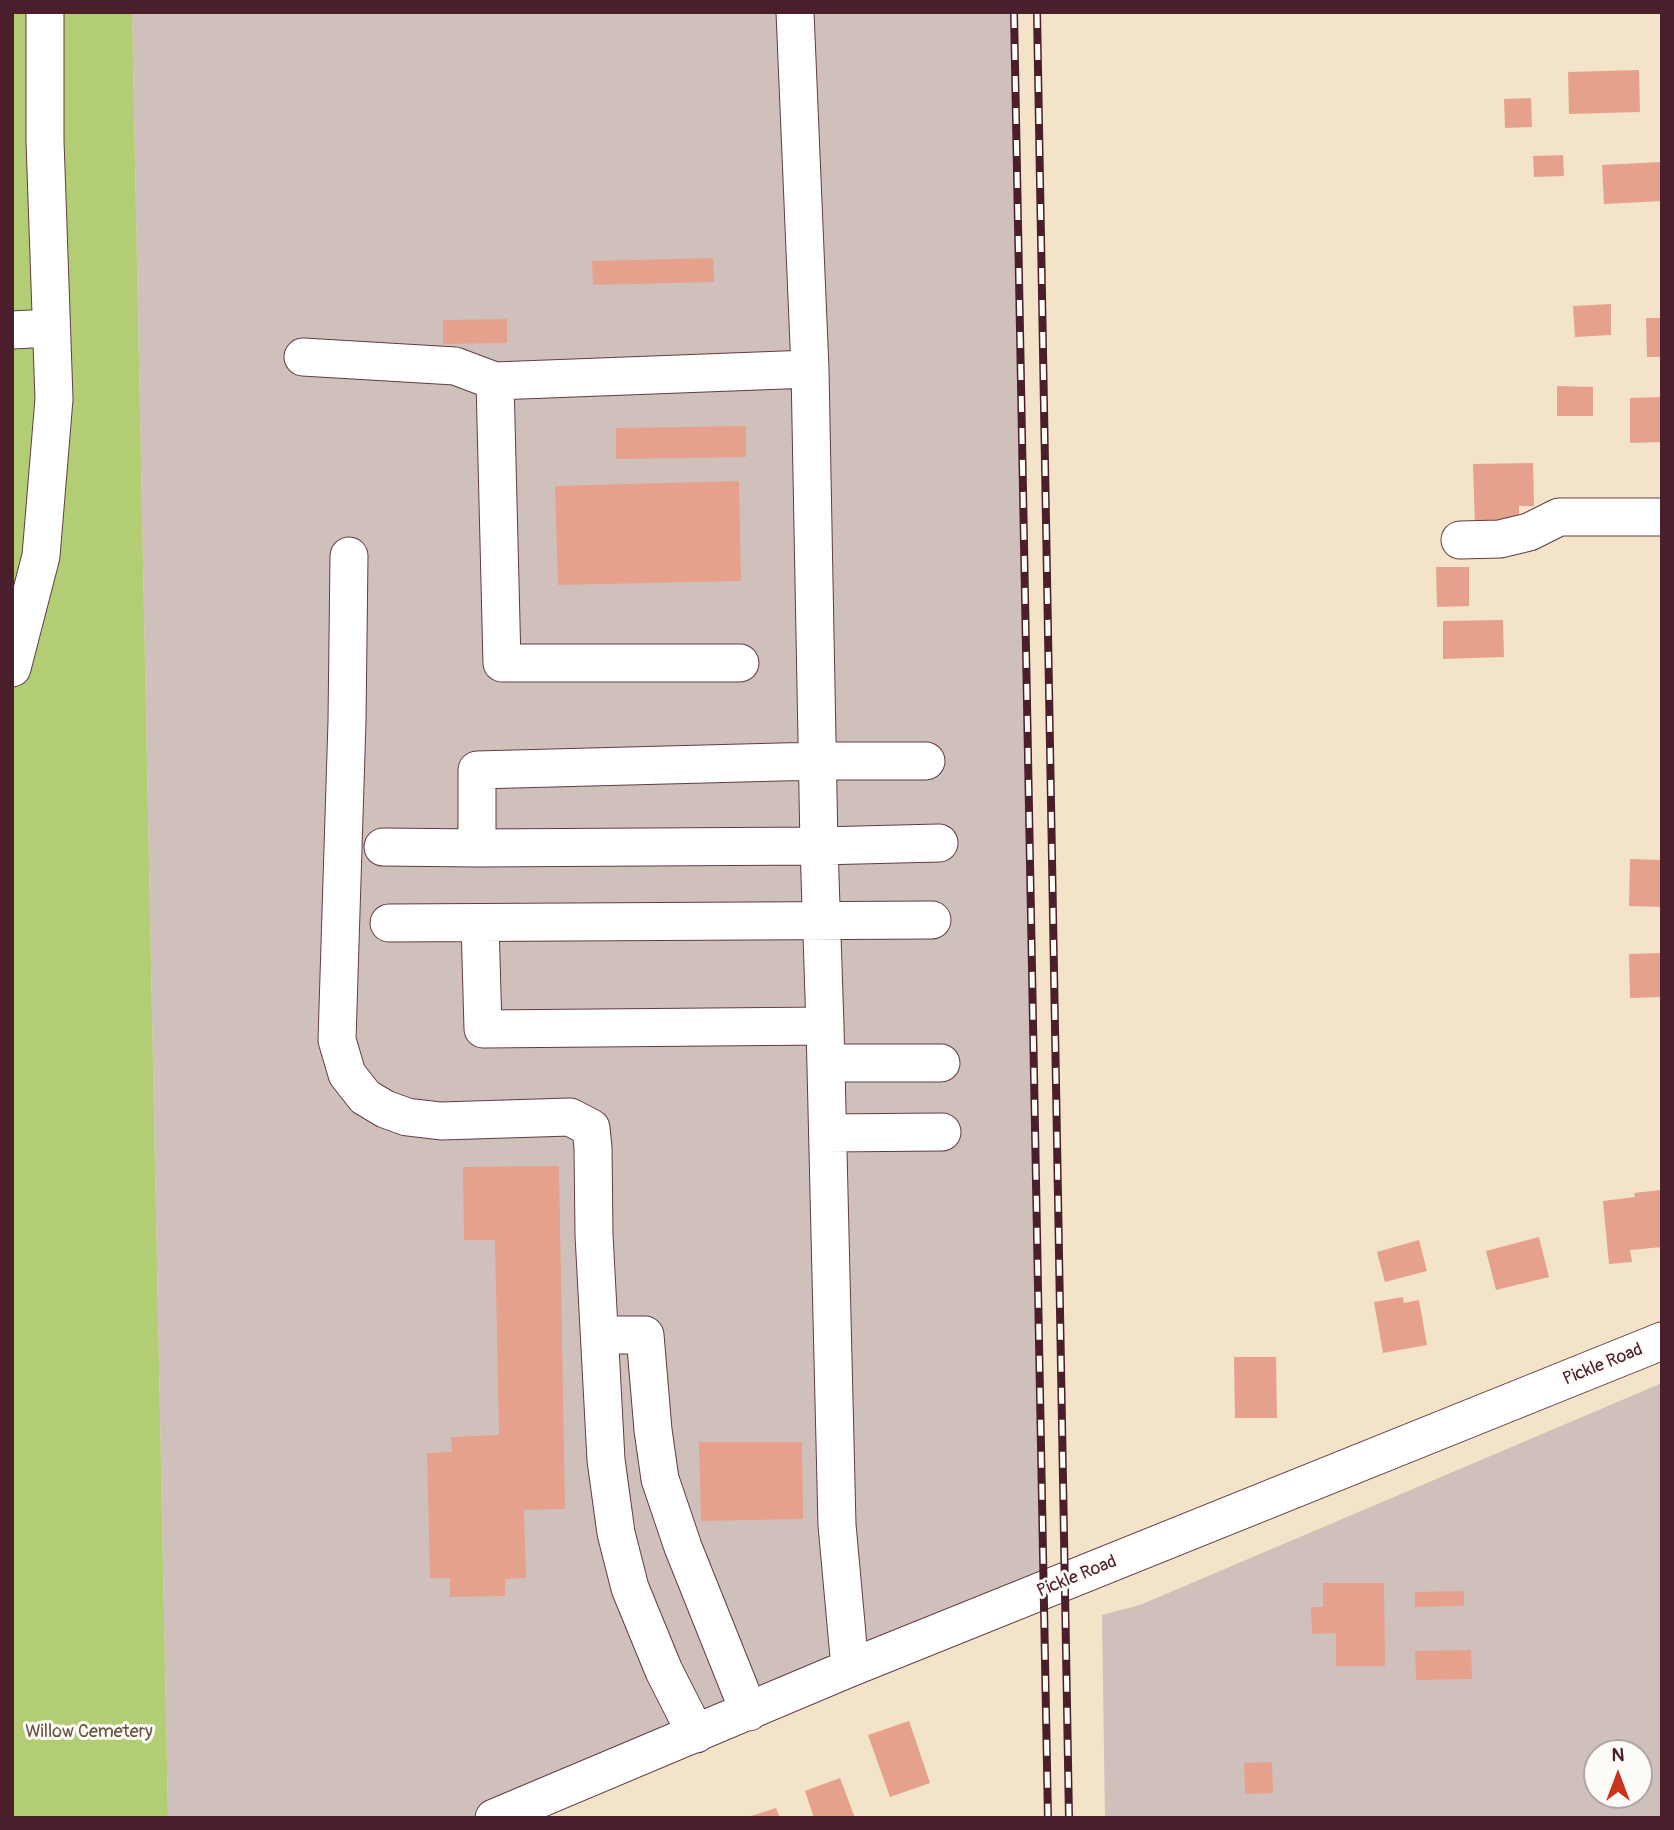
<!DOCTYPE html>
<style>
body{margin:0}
#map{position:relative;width:1674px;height:1830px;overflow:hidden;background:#f3e3c8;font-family:Pangolin,sans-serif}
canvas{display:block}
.frame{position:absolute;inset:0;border:14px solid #4a1f2b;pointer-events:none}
.north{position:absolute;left:1583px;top:1739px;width:70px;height:70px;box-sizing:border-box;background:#fdfcf7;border:2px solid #b5a4a5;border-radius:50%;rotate:0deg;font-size:19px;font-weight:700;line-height:28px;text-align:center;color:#4a1f2b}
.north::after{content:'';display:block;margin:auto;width:24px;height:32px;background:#c8321e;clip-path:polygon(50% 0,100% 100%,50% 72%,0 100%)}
</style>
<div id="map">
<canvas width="1674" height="1830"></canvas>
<div class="frame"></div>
<div class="north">N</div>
</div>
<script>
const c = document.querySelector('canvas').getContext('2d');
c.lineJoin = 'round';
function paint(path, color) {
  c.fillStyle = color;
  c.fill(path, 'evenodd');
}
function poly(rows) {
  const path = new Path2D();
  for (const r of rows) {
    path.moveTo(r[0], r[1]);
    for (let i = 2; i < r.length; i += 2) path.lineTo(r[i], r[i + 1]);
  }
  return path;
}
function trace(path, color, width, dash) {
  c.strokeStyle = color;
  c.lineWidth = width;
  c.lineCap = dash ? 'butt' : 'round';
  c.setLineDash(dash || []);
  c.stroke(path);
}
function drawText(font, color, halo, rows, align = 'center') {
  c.font = font + ' Pangolin,sans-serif';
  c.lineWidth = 6;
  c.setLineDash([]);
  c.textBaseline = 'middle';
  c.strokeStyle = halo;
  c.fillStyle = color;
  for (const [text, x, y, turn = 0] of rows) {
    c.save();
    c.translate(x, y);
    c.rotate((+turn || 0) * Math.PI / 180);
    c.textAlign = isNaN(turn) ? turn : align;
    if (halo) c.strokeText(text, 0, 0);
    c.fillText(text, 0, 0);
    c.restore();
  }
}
paint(poly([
 [132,12,1016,12,1043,1591,506,1818,168,1818],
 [1662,1383,1662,1818,1105,1818,1102,1615,1140,1605],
 [1597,1753,1639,1753,1639,1795,1597,1795]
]), '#d0c0bc');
paint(poly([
 [12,12,132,12,168,1818,12,1818]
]), '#b2cd73');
paint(poly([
 [1639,70,1640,112,1569,114,1568,72],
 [1531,98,1532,127,1505,128,1504,99],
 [1563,155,1564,176,1534,177,1533,156],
 [1662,162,1662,201,1604,204,1602,165],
 [713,258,714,282,593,285,592,261],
 [1611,304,1611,335,1575,337,1573,306],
 [1646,318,1662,318,1662,357,1647,357],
 [507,319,507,343,443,344,443,320],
 [1557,386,1593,387,1593,416,1557,416],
 [1662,397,1662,442,1630,443,1630,398],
 [746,426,746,457,616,459,616,428],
 [1533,463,1534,506,1519,506,1519,525,1475,526,1473,464],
 [739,481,741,581,558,585,555,486],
 [1436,567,1469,567,1469,606,1437,607],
 [1503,620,1504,657,1443,659,1443,621],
 [1630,859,1662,860,1662,907,1629,906],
 [1662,953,1662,997,1630,998,1629,954],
 [559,1166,565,1509,524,1510,526,1578,505,1579,505,1596,450,1597,450,1578,430,1578,427,1453,452,1452,451,1437,499,1435,495,1240,464,1240,463,1167],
 [1661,1190,1662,1247,1630,1250,1632,1262,1609,1264,1603,1201,1635,1197,1634,1193],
 [1539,1237,1549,1277,1496,1290,1486,1251],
 [1419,1240,1427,1271,1385,1282,1377,1252],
 [1403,1297,1404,1303,1419,1300,1427,1345,1383,1353,1374,1302],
 [1234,1357,1276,1357,1277,1418,1235,1418],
 [699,1442,802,1442,803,1519,701,1521],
 [1323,1583,1384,1583,1385,1666,1336,1666,1336,1633,1312,1634,1311,1607,1323,1607],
 [1464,1591,1464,1606,1415,1607,1415,1592],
 [1471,1650,1472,1679,1416,1680,1415,1651],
 [909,1721,930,1783,890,1797,868,1735],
 [1272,1762,1273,1793,1245,1794,1244,1763],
 [840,1778,855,1818,814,1818,805,1791],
 [776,1808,780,1818,748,1818,748,1817]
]), '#e6a18c');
const minor = poly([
 [795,12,810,369,819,846,825,1026,837,1525,850,1668],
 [12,330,51,328],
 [303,357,455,366,495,381],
 [1460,540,1500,539,1529,532,1559,517,1662,517],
 [349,556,347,721,337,1040,347,1074,365,1097,385,1109,407,1117,441,1121,570,1117,591,1128,593,1148,594,1235,606,1460,616,1533,630,1588,664,1671,696,1734],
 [740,663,502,663,495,381,810,369],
 [12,668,41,556,54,399,45,141,45,12],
 [383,847,477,848,477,770,818,761,926,761],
 [477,848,819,846,939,843],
 [389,923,932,920],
 [480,923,483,1029,825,1026],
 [826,1063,941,1063],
 [828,1133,942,1132],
 [600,1335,645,1335,653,1430,660,1479,683,1547,749,1712],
 [494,1818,850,1668,1662,1341]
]);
trace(minor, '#633c43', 39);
trace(minor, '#fff', 37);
const rail = poly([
 [1014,12,1048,1818],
 [1037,12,1069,1818]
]);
trace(rail, '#4a1f2b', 8);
trace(rail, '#fdfcf7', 5, [16]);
drawText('18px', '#4a1f2b', '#fdfcf7', [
 ["Pickle Road",1603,1365,-22],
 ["Pickle Road",1077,1577,-22]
]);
drawText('18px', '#695341', '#fdfcf7', [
 ["Willow Cemetery",89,1732]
]);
</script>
